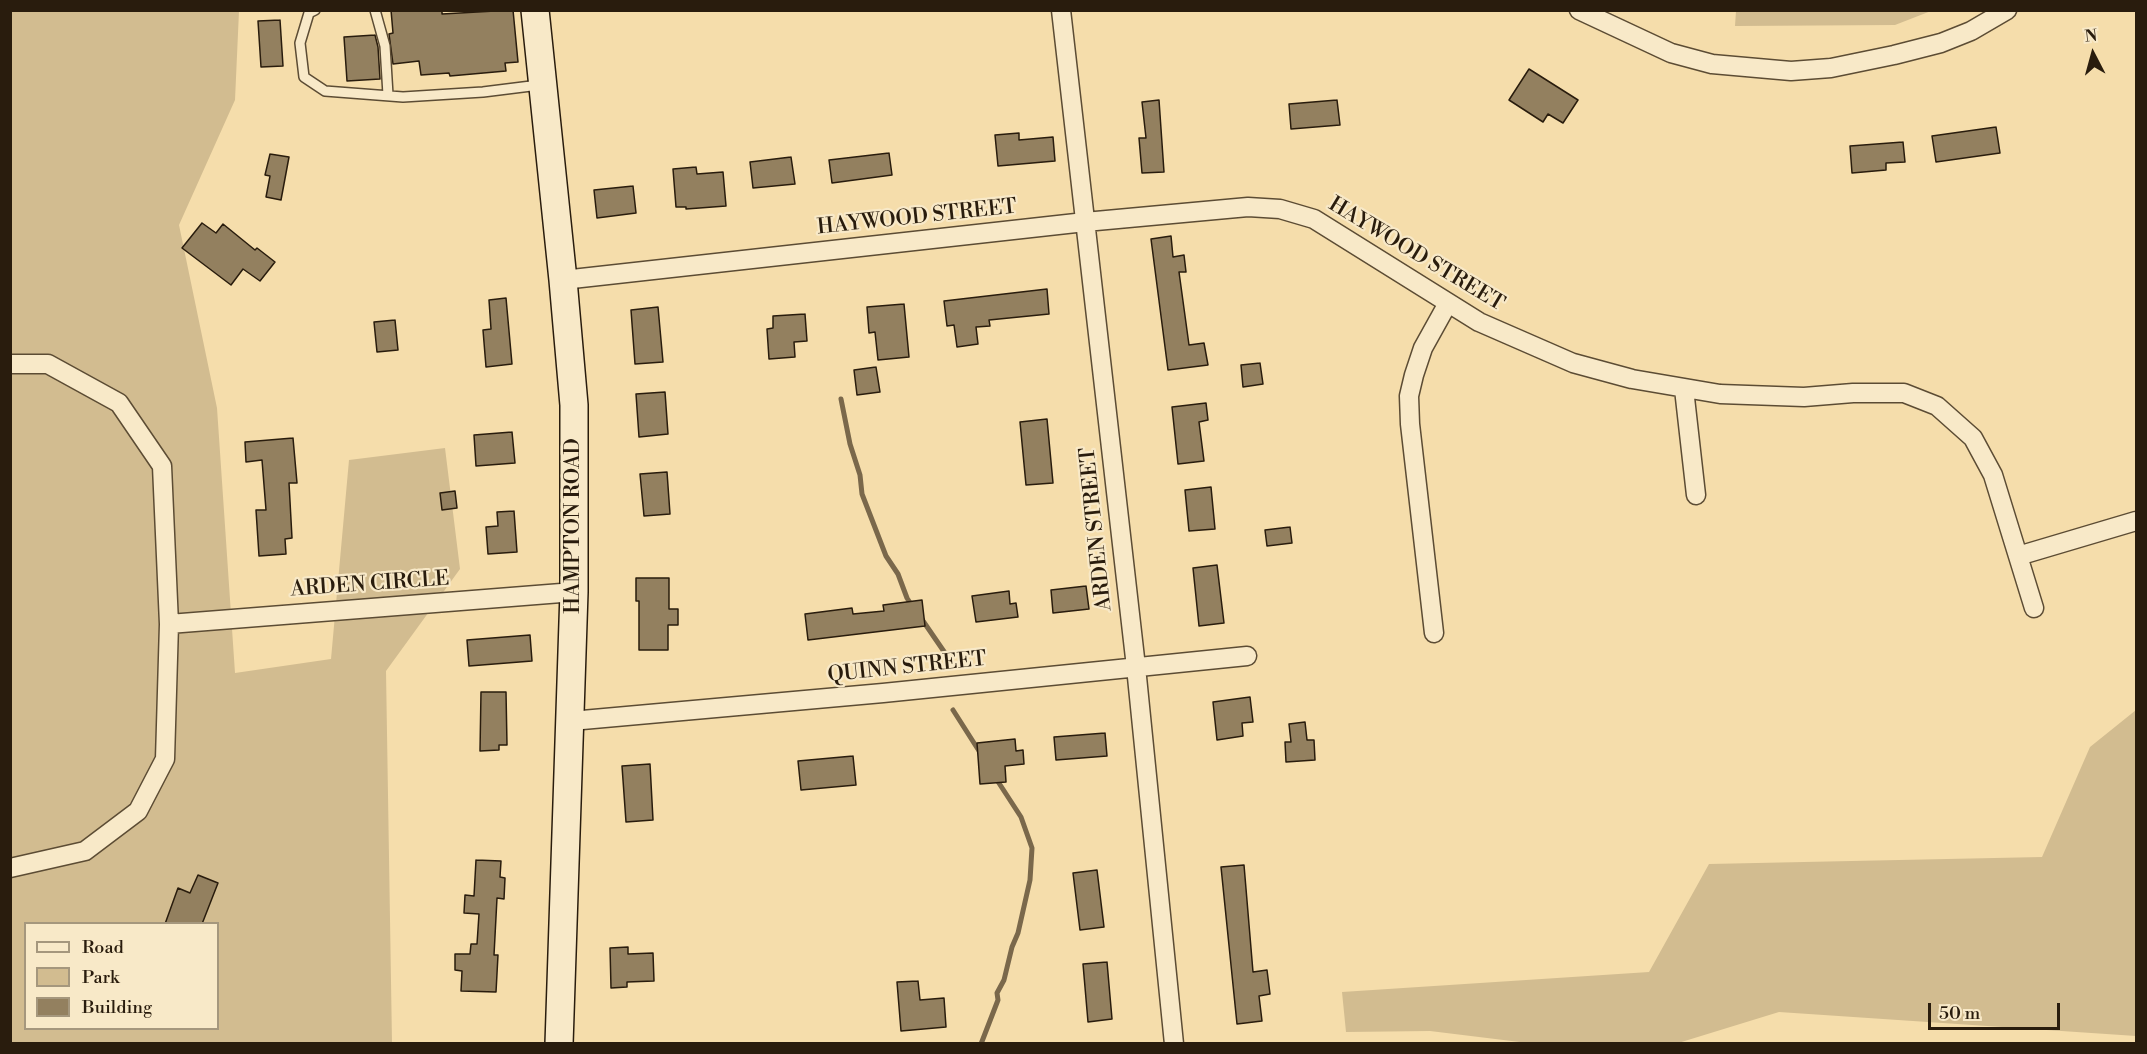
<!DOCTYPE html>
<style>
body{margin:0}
#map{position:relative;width:2147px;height:1054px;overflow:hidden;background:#f5ddab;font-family:"Libre Bodoni",serif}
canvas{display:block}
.frame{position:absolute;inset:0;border:12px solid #291c0d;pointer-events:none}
.legend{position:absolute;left:24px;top:922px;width:195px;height:108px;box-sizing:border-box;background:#f8e9c8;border:2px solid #a5977d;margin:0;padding:8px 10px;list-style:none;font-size:18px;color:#291c0d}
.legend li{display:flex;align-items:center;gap:12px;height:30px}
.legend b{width:30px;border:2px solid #a5977d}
.north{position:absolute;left:2063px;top:24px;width:60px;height:60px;-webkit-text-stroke:4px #f8e9c8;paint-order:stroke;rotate:354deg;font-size:16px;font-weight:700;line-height:24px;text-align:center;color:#291c0d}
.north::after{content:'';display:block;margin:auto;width:21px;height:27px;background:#291c0d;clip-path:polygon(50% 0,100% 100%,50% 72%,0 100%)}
.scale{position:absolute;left:1928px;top:1003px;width:132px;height:27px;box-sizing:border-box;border:3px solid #291c0d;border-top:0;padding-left:8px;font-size:18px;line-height:21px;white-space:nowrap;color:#291c0d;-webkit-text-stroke:4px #f8e9c8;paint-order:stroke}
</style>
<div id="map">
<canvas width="2147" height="1054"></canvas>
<div class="frame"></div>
<ul class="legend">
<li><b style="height:8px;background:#f8e9c8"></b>Road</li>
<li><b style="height:16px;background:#d2bc90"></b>Park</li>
<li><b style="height:16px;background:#93805f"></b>Building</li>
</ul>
<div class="north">N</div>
<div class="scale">50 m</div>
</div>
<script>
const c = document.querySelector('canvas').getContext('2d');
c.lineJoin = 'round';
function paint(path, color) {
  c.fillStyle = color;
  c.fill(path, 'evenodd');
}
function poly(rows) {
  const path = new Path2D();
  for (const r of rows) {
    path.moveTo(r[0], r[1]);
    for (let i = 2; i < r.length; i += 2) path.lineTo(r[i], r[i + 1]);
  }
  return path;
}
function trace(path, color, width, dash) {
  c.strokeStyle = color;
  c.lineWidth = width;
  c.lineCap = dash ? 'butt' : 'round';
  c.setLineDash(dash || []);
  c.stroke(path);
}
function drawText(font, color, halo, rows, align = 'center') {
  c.font = font + ' "Libre Bodoni",serif';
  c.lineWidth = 4.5;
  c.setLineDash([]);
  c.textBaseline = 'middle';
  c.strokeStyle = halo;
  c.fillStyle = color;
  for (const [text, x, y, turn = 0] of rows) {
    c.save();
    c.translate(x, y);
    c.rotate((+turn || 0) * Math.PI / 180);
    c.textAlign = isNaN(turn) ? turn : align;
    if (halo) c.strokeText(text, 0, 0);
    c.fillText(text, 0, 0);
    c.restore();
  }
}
paint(poly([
 [10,11,239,11,235,100,179,225,217,408,235,673,331,659,349,460,445,448,460,569,386,671,392,1043,11,1043],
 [26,924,218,924,218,1028,26,1028],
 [1736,11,1736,10,1931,11,1895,25,1735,26],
 [2136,710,2136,1036,1779,1012,1675,1044,1536,1044,1430,1031,1346,1032,1342,992,1649,972,1709,864,2042,857,2090,747]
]), '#d2bc90');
trace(poly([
 [841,399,850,444,860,475,862,494,886,556,898,574,907,598,912,606],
 [921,618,945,653],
 [953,710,981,754],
 [981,1044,998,1000,997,993,1004,980,1012,947,1018,933,1030,880,1032,848,1021,817,995,777]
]), '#7a684b', 5);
const building = poly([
 [391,10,442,10,442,14,513,10,518,62,505,63,506,71,450,76,449,73,421,75,419,61,393,64,389,34,393,33,391,10],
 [280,20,283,66,261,67,258,21,280,20],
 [375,35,378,47,380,79,347,81,344,37,375,35],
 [1529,69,1578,100,1563,123,1548,114,1543,122,1509,100,1529,69],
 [1159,100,1164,172,1142,173,1139,138,1146,138,1142,102,1159,100],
 [1337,100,1340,125,1291,129,1289,104,1337,100],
 [1996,127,2000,153,1936,162,1932,136,1996,127],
 [1019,133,1019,140,1053,137,1055,161,998,166,995,135,1019,133],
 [1903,142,1905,162,1886,163,1886,170,1852,173,1850,146,1903,142],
 [889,153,892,175,832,183,829,160,889,153],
 [270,154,289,157,281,200,266,197,270,176,265,175,270,154],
 [791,157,795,184,753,188,750,162,791,157],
 [696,167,697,174,723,172,726,206,686,209,686,207,676,207,673,169,696,167],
 [633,186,636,213,597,218,594,190,633,186],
 [202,223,216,233,223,224,255,250,257,248,275,262,260,281,243,269,231,285,182,248,202,223],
 [1171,236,1173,257,1184,255,1186,272,1179,272,1189,345,1204,343,1208,365,1168,370,1151,239,1171,236],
 [1047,289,1049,314,989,320,990,326,976,327,978,344,957,347,954,325,947,326,944,301,1047,289],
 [506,298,512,364,486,367,483,330,491,329,489,300,506,298],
 [904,304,909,357,878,360,875,332,869,333,867,307,904,304],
 [658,307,663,362,635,364,631,310,658,307],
 [805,314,807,341,794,342,795,357,769,359,767,329,773,328,773,316,805,314],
 [395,320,398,350,377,352,374,322,395,320],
 [1260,363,1263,384,1243,387,1241,365,1260,363],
 [876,367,880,392,857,395,854,370,876,367],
 [665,392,668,434,639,437,636,394,665,392],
 [1206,403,1208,420,1199,422,1204,461,1178,464,1172,407,1206,403],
 [1047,419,1053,483,1026,485,1020,422,1047,419],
 [512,432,515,463,476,466,474,435,512,432],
 [293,438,297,483,289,483,292,538,285,539,286,554,259,556,256,510,266,510,262,460,246,462,245,442,293,438],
 [667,472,670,514,644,516,640,474,667,472],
 [1211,487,1215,529,1189,531,1185,490,1211,487],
 [455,491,457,508,442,510,440,493,455,491],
 [514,511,517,552,488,554,486,527,498,526,497,512,514,511],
 [1290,527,1292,543,1267,546,1265,530,1290,527],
 [1217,565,1224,623,1199,626,1193,568,1217,565],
 [636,578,669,578,669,609,678,609,678,625,668,625,668,650,639,650,639,601,636,601,636,578],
 [1086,586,1089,609,1053,613,1051,590,1086,586],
 [1009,591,1010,604,1016,603,1018,617,976,622,972,596,1009,591],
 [922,600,925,626,808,640,805,614,852,608,853,614,884,611,883,605,922,600],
 [530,635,532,661,469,666,467,640,530,635],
 [481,692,506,692,507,745,499,745,499,750,480,751,481,692],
 [1250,697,1253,722,1242,723,1243,736,1217,740,1213,702,1250,697],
 [1305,722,1307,740,1314,740,1315,760,1286,762,1285,742,1291,742,1289,724,1305,722],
 [1105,733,1107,756,1056,760,1054,737,1105,733],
 [1015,739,1016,751,1023,750,1024,764,1005,766,1006,782,980,784,977,743,1015,739],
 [853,756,856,785,801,790,798,761,853,756],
 [650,764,653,820,626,822,622,766,650,764],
 [476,860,501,861,500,877,505,878,504,899,497,898,494,955,498,955,496,992,461,991,462,971,455,970,455,954,470,954,471,944,477,944,479,914,464,913,465,895,474,896,476,860],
 [1244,865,1253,972,1267,970,1270,994,1259,996,1262,1021,1237,1024,1221,867,1244,865],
 [1097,870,1104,927,1080,930,1073,873,1097,870],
 [198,875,218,883,202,924,165,924,178,888,190,893,198,875],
 [628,947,628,954,653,953,654,981,627,982,627,987,611,988,610,948,628,947],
 [1107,962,1112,1019,1088,1022,1083,964,1107,962],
 [918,981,920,1000,944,998,946,1027,901,1031,897,982,918,981]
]);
paint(building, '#93805f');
trace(building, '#291c0d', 1.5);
const lane = poly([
 [315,10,309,13,300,43,304,77,325,91,403,97,483,92,539,85],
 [375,10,385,46,388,95]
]);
const street = poly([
 [1061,10,1136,667,1174,1044],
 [1579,10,1671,53,1712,64,1791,71,1831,68,1894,55,1941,43,1971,31,2007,10],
 [563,280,1085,222,1248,207,1280,209,1314,219,1479,322,1573,363,1632,379,1720,394,1804,397,1853,393,1904,393,1937,406,1973,438,1993,475,2034,608],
 [10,364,48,364,119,403,162,466,169,624,165,759,138,811,85,851,10,868],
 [1684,389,1696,495],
 [2018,556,2136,521],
 [169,624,574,592],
 [1434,633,1410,424,1409,396,1414,375,1423,348,1448,303],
 [571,721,883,693,1247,656]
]);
const secondary = poly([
 [535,10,563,280,574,405,574,592,559,1044]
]);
trace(lane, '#5c4c34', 12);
trace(street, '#5c4c34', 21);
trace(secondary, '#291c0d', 30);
trace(lane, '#f8e9c8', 9);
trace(street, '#f8e9c8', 18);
trace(secondary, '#f8e9c8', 27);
drawText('21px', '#291c0d', '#f8e9c8', [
 ["HAYWOOD STREET",917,218,-6],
 ["HAYWOOD STREET",1416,255,31],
 ["HAMPTON ROAD",574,526,-90],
 ["ARDEN STREET",1097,529,-96],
 ["ARDEN CIRCLE",370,585,-4],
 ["QUINN STREET",907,668,-6]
]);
</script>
